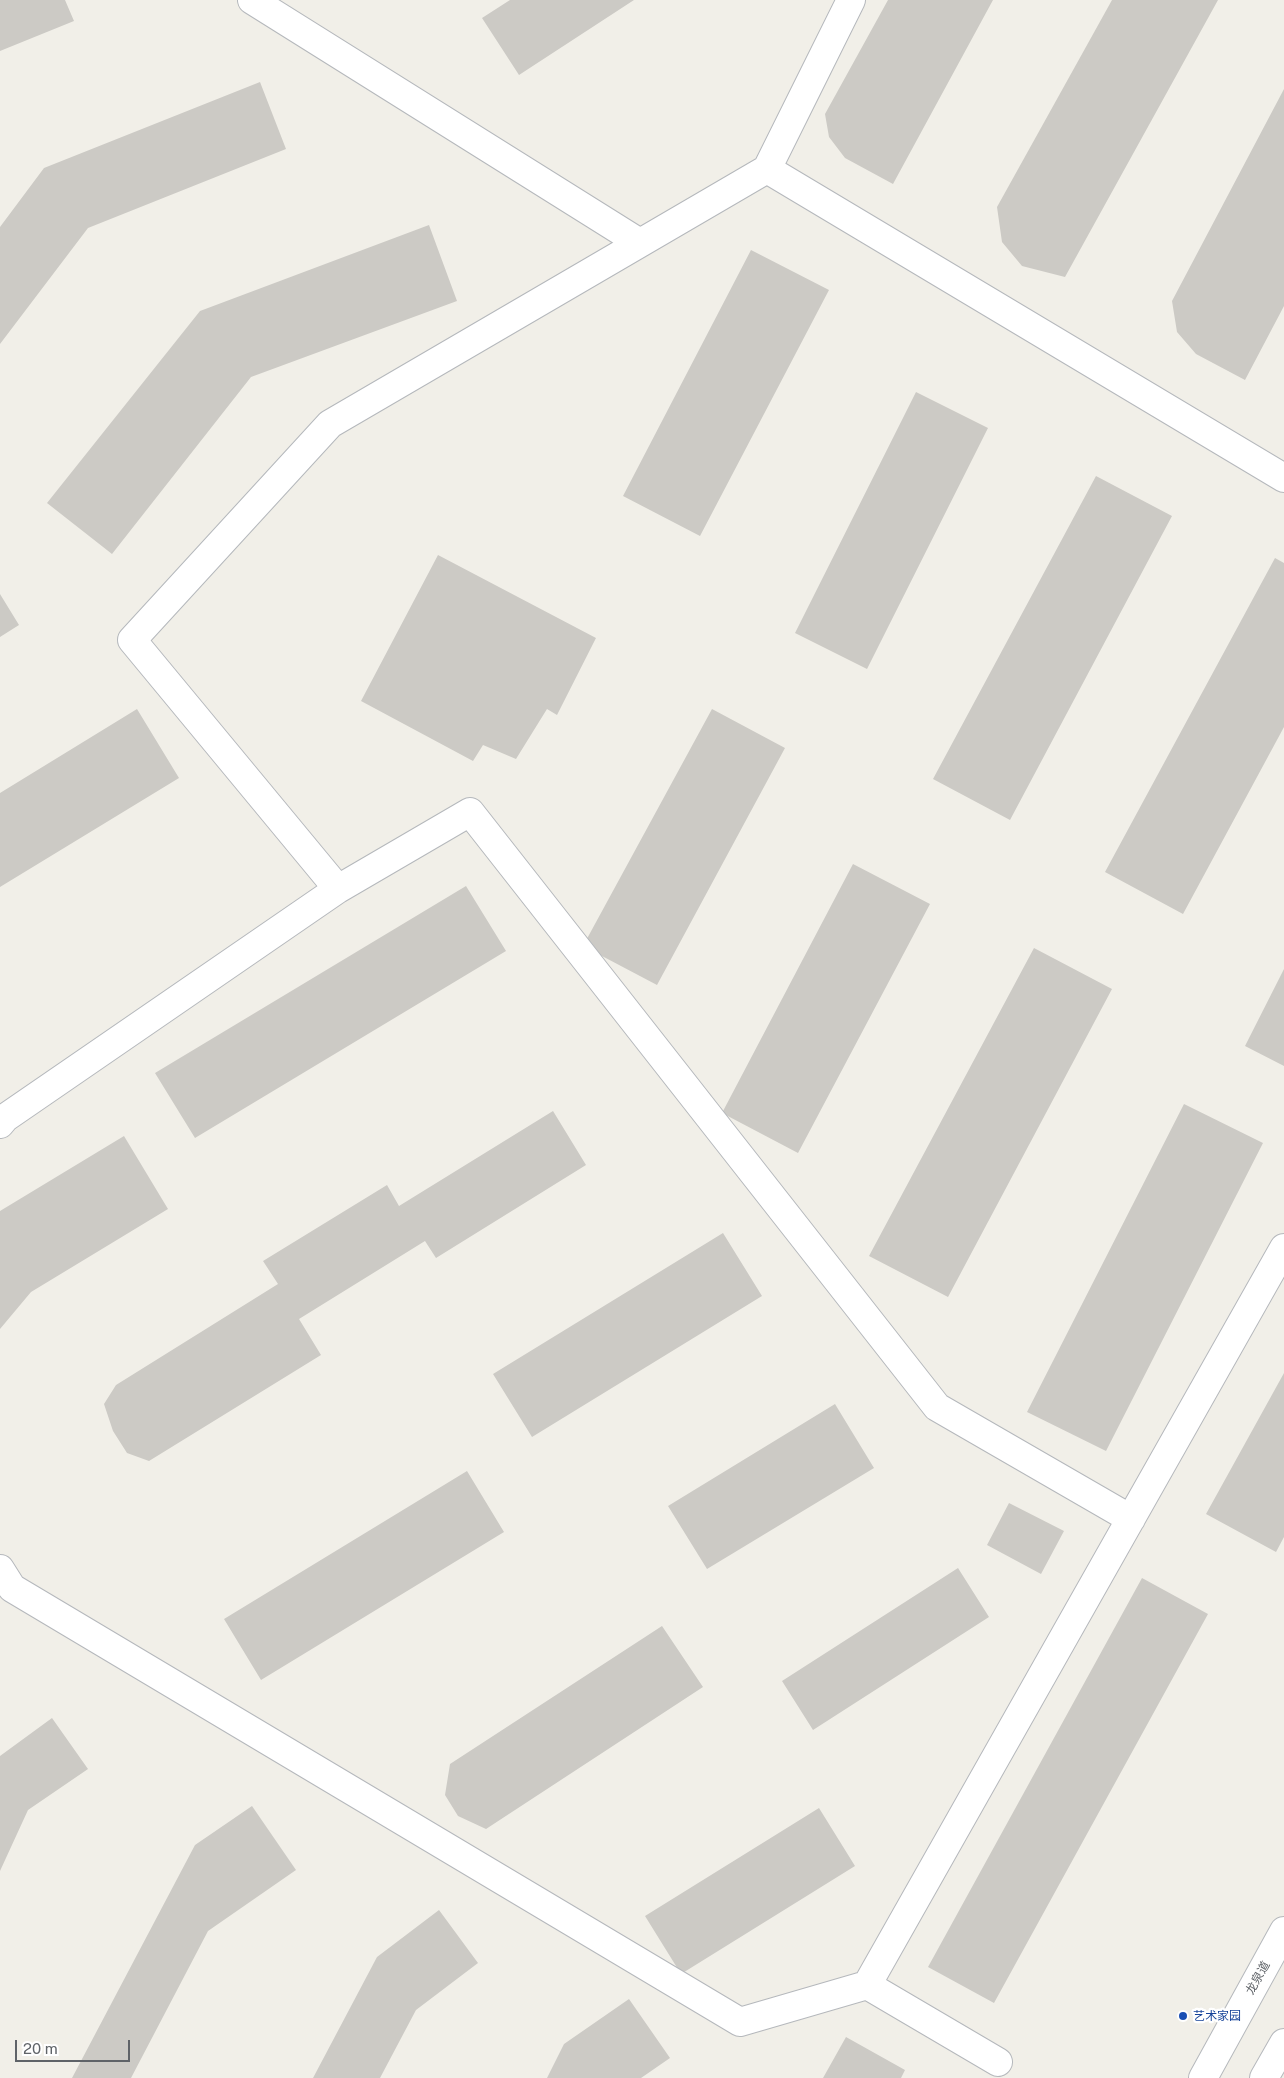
<!DOCTYPE html>
<meta charset="utf-8">
<style>
body{margin:0}
#map{position:relative;width:1284px;height:2078px;overflow:hidden;background:#f1efe8;font-family:"Public Sans",sans-serif}
canvas{display:block}
.scale{position:absolute;left:15px;top:2040px;width:115px;height:22px;box-sizing:border-box;border:2px solid #5f6368;border-top:0;padding-left:6px;font-size:15px;line-height:18px;white-space:nowrap;color:#5f6368;-webkit-text-stroke:4px #fff;paint-order:stroke}
</style>
<div id="map">
<canvas width="1284" height="2078"></canvas>
<div class="scale">20 m</div>
</div>
<script>
const c = document.querySelector('canvas').getContext('2d');
c.lineJoin = 'round';
function paint(path, color) {
  c.fillStyle = color;
  c.fill(path, 'evenodd');
}
function poly(rows) {
  const path = new Path2D();
  for (const r of rows) {
    path.moveTo(r[0], r[1]);
    for (let i = 2; i < r.length; i += 2) path.lineTo(r[i], r[i + 1]);
  }
  return path;
}
function trace(path, color, width, dash) {
  c.strokeStyle = color;
  c.lineWidth = width;
  c.lineCap = dash ? 'butt' : 'round';
  c.setLineDash(dash || []);
  c.stroke(path);
}
function drawText(font, color, halo, rows, align = 'center') {
  c.font = font + ' "Public Sans","Noto Sans SC",sans-serif';
  c.lineWidth = 4.5;
  c.setLineDash([]);
  c.textBaseline = 'middle';
  c.strokeStyle = halo;
  c.fillStyle = color;
  for (const [text, x, y, turn = 0] of rows) {
    c.save();
    c.translate(x, y);
    c.rotate((+turn || 0) * Math.PI / 180);
    c.textAlign = isNaN(turn) ? turn : align;
    if (halo) c.strokeText(text, 0, 0);
    c.fillText(text, 0, 0);
    c.restore();
  }
}
paint(poly([
 [0,0,65,0,74,21,0,51],
 [510,0,634,0,519,75,482,18],
 [888,0,993,0,893,184,845,158,829,137,825,114],
 [1112,0,1218,0,1065,277,1022,266,1002,242,997,207],
 [260,82,286,149,88,228,0,344,0,227,44,168],
 [1284,89,1284,306,1245,380,1196,354,1177,332,1172,301],
 [429,225,457,301,251,377,112,554,47,503,200,311],
 [751,250,829,290,700,536,623,496],
 [916,392,988,428,867,669,795,633],
 [1096,476,1172,516,1010,820,933,779],
 [438,555,596,638,557,715,547,709,516,759,483,745,473,761,361,701],
 [1275,558,1284,563,1284,727,1183,914,1105,872],
 [0,594,19,625,0,637],
 [137,709,179,778,0,887,0,793],
 [712,709,785,748,657,985,583,946],
 [853,864,930,904,798,1153,722,1113],
 [466,886,506,951,195,1138,155,1073],
 [1034,948,1112,989,948,1297,869,1256],
 [1284,969,1284,1066,1245,1046],
 [1184,1104,1263,1143,1106,1451,1027,1412],
 [553,1111,586,1165,436,1258,425,1241,299,1319,321,1355,149,1461,127,1453,113,1431,104,1404,116,1385,278,1284,263,1261,387,1185,399,1206],
 [124,1136,168,1209,31,1292,0,1329,0,1211],
 [723,1233,762,1296,532,1437,493,1374],
 [1284,1373,1284,1537,1276,1552,1206,1514],
 [835,1404,874,1468,707,1569,668,1506],
 [467,1471,504,1532,261,1680,224,1619],
 [1009,1503,1064,1531,1041,1574,987,1545],
 [958,1568,989,1617,813,1730,782,1681],
 [1142,1578,1208,1614,994,2003,928,1967],
 [662,1626,703,1687,486,1829,458,1816,445,1795,450,1764],
 [52,1718,88,1769,28,1810,0,1871,0,1756],
 [252,1806,296,1870,208,1931,131,2078,72,2078,195,1845],
 [819,1808,855,1866,681,1974,645,1916],
 [439,1910,478,1963,416,2010,380,2078,313,2078,377,1957],
 [629,1999,670,2058,641,2078,547,2078,564,2044],
 [846,2037,905,2070,901,2078,823,2078]
]), '#cccac5');
const minor = poly([
 [252,0,640,243],
 [851,0,767,169,1284,478],
 [338,889,132,640,330,424,767,169],
 [0,1124,5,1118,338,889,470,812,937,1407,1131,1519],
 [0,1569,12,1588,740,2022,867,1985,998,2062],
 [867,1985,1284,1248],
 [1203,2078,1284,1931],
 [1264,2078,1284,2043]
]);
trace(minor, '#b5b8bc', 30);
trace(minor, '#fff', 28);
for (const [x, y, r, color] of [
 [1183,2016,5,"#1a4fb4"]
]) {
  const dot = new Path2D();
  dot.arc(x, y, r, 0, 2 * Math.PI);
  c.fillStyle = color;
  c.fill(dot);
  trace(dot, '#fff', 2);
}
drawText('12px', '#5f6368', '#fff', [
 ["龙泉道",1258,1978,-61]
]);
drawText('12px', '#164399', '#fff', [
 ["艺术家园",1193,2016]
], 'left');
</script>
